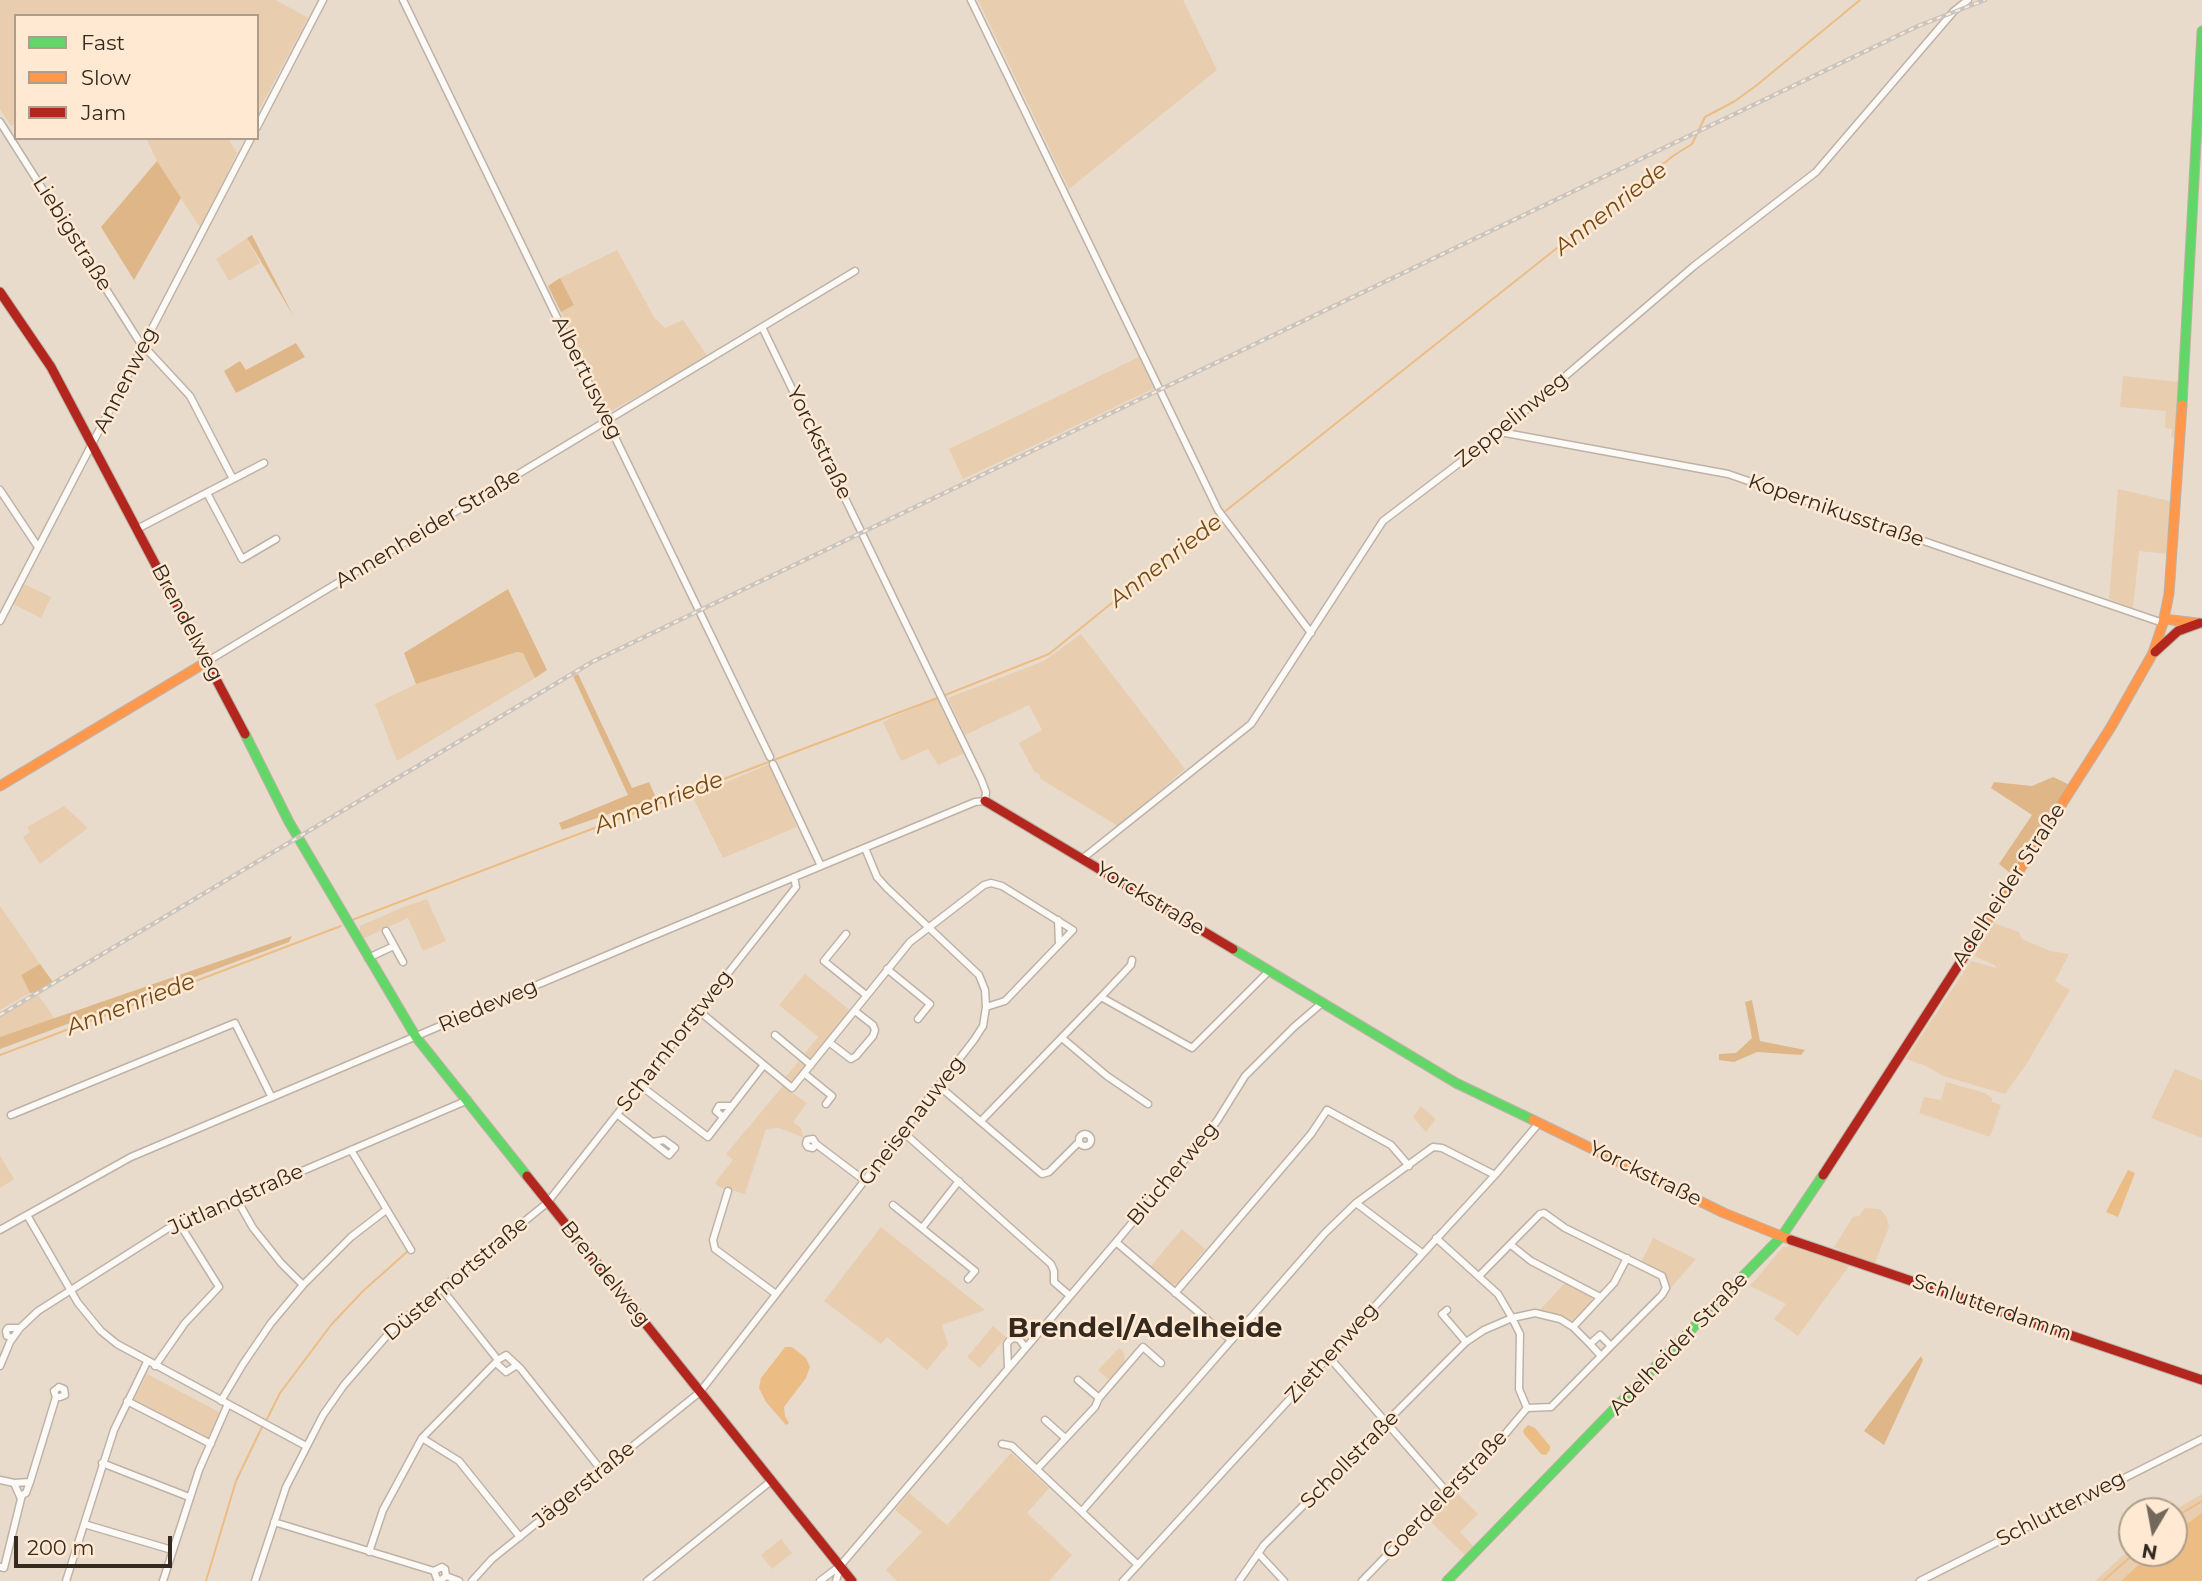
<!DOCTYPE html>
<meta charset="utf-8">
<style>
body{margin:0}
#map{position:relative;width:2202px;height:1581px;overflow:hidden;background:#e9dbcc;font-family:Montserrat,sans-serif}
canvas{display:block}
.legend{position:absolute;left:14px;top:14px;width:245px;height:126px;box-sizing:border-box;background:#ffe9d3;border:2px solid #ae9d8b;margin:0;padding:9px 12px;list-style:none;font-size:21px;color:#342a1f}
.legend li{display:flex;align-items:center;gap:14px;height:35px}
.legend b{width:35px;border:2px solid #ae9d8b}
.north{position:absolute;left:2118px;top:1497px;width:70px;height:70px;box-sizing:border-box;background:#ffe9d3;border:2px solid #ae9d8b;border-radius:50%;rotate:190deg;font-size:19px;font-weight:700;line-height:28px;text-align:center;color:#342a1f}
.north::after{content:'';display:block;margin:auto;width:24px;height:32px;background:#73685c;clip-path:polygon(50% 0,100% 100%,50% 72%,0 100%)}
.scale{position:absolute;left:14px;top:1536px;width:158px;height:32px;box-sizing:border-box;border:4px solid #342a1f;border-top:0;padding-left:9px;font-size:21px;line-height:24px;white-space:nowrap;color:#342a1f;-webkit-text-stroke:5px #ffe9d3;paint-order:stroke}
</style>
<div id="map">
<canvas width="2202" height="1581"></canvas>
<ul class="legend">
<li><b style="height:9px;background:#63d668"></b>Fast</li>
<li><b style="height:9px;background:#ff974d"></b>Slow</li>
<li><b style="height:9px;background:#b3261e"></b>Jam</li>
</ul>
<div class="north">N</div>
<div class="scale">200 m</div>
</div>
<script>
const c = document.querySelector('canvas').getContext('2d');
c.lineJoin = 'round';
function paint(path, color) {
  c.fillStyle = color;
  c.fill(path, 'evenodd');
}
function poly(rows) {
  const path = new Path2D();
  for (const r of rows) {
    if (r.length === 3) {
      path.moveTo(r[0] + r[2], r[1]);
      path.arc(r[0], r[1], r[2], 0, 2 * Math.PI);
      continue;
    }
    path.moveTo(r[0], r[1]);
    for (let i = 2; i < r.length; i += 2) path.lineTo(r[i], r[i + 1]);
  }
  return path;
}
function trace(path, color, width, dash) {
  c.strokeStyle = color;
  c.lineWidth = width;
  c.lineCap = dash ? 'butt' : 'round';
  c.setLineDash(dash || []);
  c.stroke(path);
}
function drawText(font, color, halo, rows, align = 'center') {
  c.font = font + ' Montserrat,sans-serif';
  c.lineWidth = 5;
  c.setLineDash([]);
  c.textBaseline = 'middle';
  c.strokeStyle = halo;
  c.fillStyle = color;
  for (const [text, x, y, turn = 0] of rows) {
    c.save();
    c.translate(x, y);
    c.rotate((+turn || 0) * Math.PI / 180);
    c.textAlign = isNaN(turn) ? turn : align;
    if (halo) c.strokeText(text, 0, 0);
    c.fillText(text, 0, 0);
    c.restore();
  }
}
paint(poly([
 [0,0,276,0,308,18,260,108,257,107,257,16,16,16,16,122,11,126,0,109],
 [978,0,1183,0,1217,70,1069,189],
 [146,138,228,138,237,153,201,229,157,161],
 [247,238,260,263,229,281,216,259],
 [617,250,654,317,665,328,683,320,708,357,609,412,561,312,574,305,560,278],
 [1139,357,1155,388,963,479,949,449],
 [2123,376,2179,382,2176,438,2171,437,2172,429,2165,428,2166,411,2120,407],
 [2118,489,2174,502,2169,554,2139,551,2133,608,2109,599],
 [24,584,51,597,41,618,13,604],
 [1081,634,1185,769,1118,826,1039,778,1041,776,1034,771,1019,743,1042,730,1029,705,965,735,948,698,1044,661],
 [517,652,523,652,535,678,397,761,375,704,416,684],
 [937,697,967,752,938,765,928,749,901,761,883,722],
 [770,764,797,827,723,858,692,796],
 [64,806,88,828,40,864,23,837,30,832,27,827],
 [427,899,446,941,423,951,408,918,360,940,360,926,401,908],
 [0,906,40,964,21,975,30,993,0,1010],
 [1994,923,2019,932,2022,939,2050,951,2069,954,2055,981,2070,990,2027,1063,2005,1094,1943,1076,1926,1066,1906,1059,1971,961,1996,968,1995,965,1974,956],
 [805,974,856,1015,793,1093,807,1103,793,1122,801,1128,803,1137,779,1128,766,1129,745,1194,720,1187,715,1184,717,1180,733,1160,726,1154,782,1087,785,1078,818,1037,779,1005],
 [38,995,55,1019,0,1037,0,1017],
 [2175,1069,2202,1080,2202,1138,2151,1118],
 [1946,1082,1985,1093,1992,1098,1992,1102,2001,1105,1990,1137,1919,1113,1924,1097,1941,1100],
 [1421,1106,1436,1119,1426,1132,1413,1117],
 [0,1156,14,1179,0,1188],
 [1865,1208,1880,1209,1886,1216,1889,1227,1874,1265,1834,1247,1853,1217,1859,1216],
 [881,1227,985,1310,942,1325,948,1345,927,1370,887,1337,881,1344,824,1301],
 [1182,1229,1205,1249,1178,1283,1172,1285,1151,1266],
 [1653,1238,1696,1259,1670,1289,1664,1275,1641,1263],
 [1791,1246,1849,1266,1798,1336,1774,1319,1786,1304,1750,1286,1783,1247],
 [1565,1283,1591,1295,1592,1298,1590,1305,1577,1318,1570,1322,1551,1313,1537,1313],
 [993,1326,1006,1337,980,1368,967,1357],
 [1119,1348,1124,1353,1125,1363,1109,1380,1098,1370],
 [147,1374,221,1413,209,1439,133,1402],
 [1011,1453,1049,1488,1027,1513,1072,1555,1049,1581,897,1581,886,1570,922,1532,895,1510,909,1493,947,1525],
 [1455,1491,1478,1514,1460,1532,1474,1547,1465,1555,1428,1519],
 [2202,1494,2202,1577,2198,1581,2095,1581,2132,1547,2132,1553,2174,1553,2172,1511],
 [781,1539,792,1553,772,1569,761,1555]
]), '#e8cdaf');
paint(poly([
 [157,161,181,198,134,280,101,227],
 [252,235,294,317,247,238],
 [560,278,574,305,561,312,548,286],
 [296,343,305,357,236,393,224,371,240,361,246,370],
 [508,589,547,670,535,678,523,653,517,652,416,684,404,653],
 [578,674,632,788,649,782,656,798,562,830,559,823,628,795,573,676],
 [2053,777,2070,785,2010,873,1999,864,2032,815,1991,788,1994,782,2032,786],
 [292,936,289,942,0,1049,0,1037],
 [40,964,53,982,37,992,30,993,21,975],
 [1752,1000,1760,1041,1805,1050,1801,1055,1757,1052,1734,1062,1719,1060,1719,1054,1736,1053,1752,1038,1745,1002],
 [1921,1356,1923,1360,1884,1445,1864,1431]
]), '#dfb688');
paint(poly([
 [2128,1170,2135,1173,2118,1217,2106,1212],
 [785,1347,792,1347,806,1358,810,1367,806,1378,784,1407,785,1416,789,1423,786,1425,766,1402,759,1388,761,1378],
 [1528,1425,1535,1428,1550,1446,1550,1450,1546,1455,1541,1454,1524,1434,1523,1430],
 [2202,1513,2202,1581,2121,1581,2152,1553,2174,1553,2174,1533]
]), '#ecbc85');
trace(poly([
 [1223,513,1673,156,1692,144,1705,117,1735,101,1757,85,1860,0],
 [945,695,1049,654,1219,516],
 [352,920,940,697],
 [0,1055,341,926],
 [267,1419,280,1393,331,1325,363,1291,408,1251],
 [2174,1518,2202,1501],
 [206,1581,236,1481,262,1427],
 [2103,1581,2135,1553]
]), '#ecbc85', 2);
const street = poly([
 [403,0,770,757],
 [971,0,1218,510,1311,633],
 [0,122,139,341,190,396,233,479],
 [257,127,323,0],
 [1500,432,1728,474,2163,623],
 [0,490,38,547],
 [207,493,242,559,276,539],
 [137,529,264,463],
 [0,621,251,138],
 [208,661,855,271],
 [773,764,821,866],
 [1082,859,1251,724,1383,521,1500,432,1694,266,1816,172,1954,11,1968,0],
 [1058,920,1059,943],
 [386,931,403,962],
 [846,934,824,961,866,995],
 [368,958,394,946],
 [887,969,930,1004,918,1019],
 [1101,997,1192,1048,1269,971],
 [699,1011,792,1088,910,942,984,885,991,883,1002,886,1073,930,1005,1001,986,1007],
 [775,1035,811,1065],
 [1062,1038,1107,1076,1148,1104],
 [830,1043,851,1059,856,1056,873,1036,875,1030,873,1025,855,1011],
 [805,1074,832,1096,826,1104],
 [641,1086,708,1137,763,1066],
 [939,1086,1042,1174,1049,1172,1078,1143],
 [11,1115,235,1023,271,1096],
 [618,1115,669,1155,675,1148,664,1140,653,1142],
 [723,1117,716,1111,719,1106,731,1106],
 [981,1121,1101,997,1131,965,1132,960],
 [903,1132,1051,1264,1054,1271,1054,1282,1069,1295],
 [1085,1140,6],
 [816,1144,813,1148,808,1147,806,1144,807,1140,813,1139,816,1144,865,1181],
 [351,1150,411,1250],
 [728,1191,713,1240,715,1249,776,1294],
 [236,1198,253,1228,281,1263,303,1285],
 [1356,1203,1422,1253],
 [893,1205,975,1271,968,1279],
 [27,1215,78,1303,101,1331,117,1344,306,1446],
 [922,1228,959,1181],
 [0,1230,131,1157,643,940,975,802,985,801,986,792,981,779,762,327],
 [1436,1238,1498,1294,1512,1318,1520,1334,1519,1389,1527,1408,1551,1407,1611,1346,1600,1335,1590,1344,1601,1356],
 [1116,1242,1231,1340],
 [1511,1245,1531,1261,1600,1297],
 [1479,1276,1540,1214,1544,1213,1565,1228,1662,1276,1666,1288,1662,1295,1611,1346],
 [441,1288,498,1360,506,1355,521,1369,602,1471],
 [1175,1293,1311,1134,1327,1110,1391,1145,1409,1166],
 [1447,1310,1442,1314,1466,1342],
 [1573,1327,1614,1283,1627,1258],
 [13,1338,7,1336,6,1331,8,1328,20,1328],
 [1328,1356,1448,1493],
 [496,1363,506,1372,517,1365],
 [0,1366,10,1342,20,1328,38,1311,167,1229,468,1100],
 [155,1366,185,1323,219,1287,179,1223],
 [1008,1367,1007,1344,1009,1341,1013,1338,1019,1339,1025,1347],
 [1078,1380,1099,1398],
 [127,1401,211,1444],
 [221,1401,243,1364,271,1323,303,1285,351,1237,386,1210],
 [1045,1420,1064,1437],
 [422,1438,459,1461,520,1537],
 [1002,1444,1012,1446,1138,1565],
 [102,1463,189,1497],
 [1037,1469,1095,1407,1099,1398,1143,1347,1161,1363],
 [0,1480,14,1483,21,1499,4,1568,0,1567],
 [14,1483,30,1482,56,1397,54,1391,59,1387,64,1389,65,1395,60,1397,56,1397],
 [21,1499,22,1495,26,1493,30,1482],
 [1082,1511,1325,1233,1356,1203,1433,1147,1442,1148,1495,1175],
 [274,1522,434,1571,442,1567,445,1569,446,1576,441,1580,437,1579,434,1571],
 [84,1524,172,1550],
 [369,1552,383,1510,422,1438,498,1360],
 [1258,1553,1284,1581],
 [446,1576,459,1581],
 [66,1581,114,1430,147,1362],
 [163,1581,199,1470,228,1404],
 [255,1581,286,1487,323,1415,344,1385,390,1332,413,1312,547,1203,796,887,794,877],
 [472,1581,492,1559,700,1392,974,1040,983,1026,986,1007,985,990,979,975,887,888,877,877,865,848],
 [647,1581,771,1481],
 [820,1581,840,1566,1116,1242,1217,1121,1245,1076,1294,1027,1322,1003],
 [836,1581,840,1567],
 [1123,1581,1495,1175,1539,1123],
 [1239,1581,1264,1545,1466,1342,1484,1330,1512,1318,1535,1313,1560,1319,1573,1327,1590,1344],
 [1362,1581,1506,1433,1527,1408],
 [1920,1581,2202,1439]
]);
const fast = poly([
 [2182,405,2202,31],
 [245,734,289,822,416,1037,527,1176],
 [1233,949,1456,1083,1533,1120],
 [1447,1581,1782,1236,1823,1175]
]);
const slow = poly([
 [2164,619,2197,623],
 [0,786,208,661],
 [1978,935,2111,727,2153,653,2163,623,2169,594,2182,405],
 [1533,1120,1724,1213,1791,1240]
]);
const jam = poly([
 [0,292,51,367,245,734],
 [2155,652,2178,631,2200,623],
 [985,801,1233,949],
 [1823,1175,1978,935],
 [527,1176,852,1581],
 [1791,1240,2202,1380]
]);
trace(street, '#beb2a7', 9);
trace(fast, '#beb2a7', 11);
trace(slow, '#beb2a7', 11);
trace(jam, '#beb2a7', 11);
trace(street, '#fcfaf7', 6);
trace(fast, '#63d668', 9);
trace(slow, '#ff974d', 9);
trace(jam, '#b3261e', 9);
const rail = poly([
 [0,1015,592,662,1918,26,1985,0]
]);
trace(rail, '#c8c4bf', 4.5);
trace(rail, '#ffe9d3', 2, [5]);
drawText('21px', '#342a1f', '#ffe9d3', [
 ["Liebigstraße",72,234,58],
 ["Albertusweg",587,378,64],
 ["Annenweg",126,380,-63],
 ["Zeppelinweg",1512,420,-39],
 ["Yorckstraße",819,443,64],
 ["Kopernikusstraße",1836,511,19],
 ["Annenheider Straße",428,529,-31],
 ["Brendelweg",187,623,62],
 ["Adelheider Straße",2009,885,-57],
 ["Yorckstraße",1150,899,31],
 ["Riedeweg",488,1006,-23],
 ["Scharnhorstweg",675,1041,-52],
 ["Gneisenauweg",912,1121,-52],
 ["Blücherweg",1173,1174,-50],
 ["Yorckstraße",1645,1174,26],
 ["Jütlandstraße",236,1200,-24],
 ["Brendelweg",605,1274,51],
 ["Düsternortstraße",456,1279,-40],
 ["Schlutterdamm",1992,1308,19],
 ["Adelheider Straße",1679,1344,-46],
 ["Ziethenweg",1332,1353,-48],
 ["Schollstraße",1350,1460,-45],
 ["Jägerstraße",584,1485,-39],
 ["Goerdelerstraße",1445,1495,-46],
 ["Schlutterweg",2061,1509,-27]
]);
drawText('italic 23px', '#724913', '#ffe9d3', [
 ["Annenriede",1611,209,-38],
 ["Annenriede",1166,561,-38],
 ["Annenriede",659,803,-21],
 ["Annenriede",131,1005,-21]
]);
drawText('bold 28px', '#342a1f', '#ffe9d3', [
 ["Brendel/Adelheide",1145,1329]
]);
</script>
